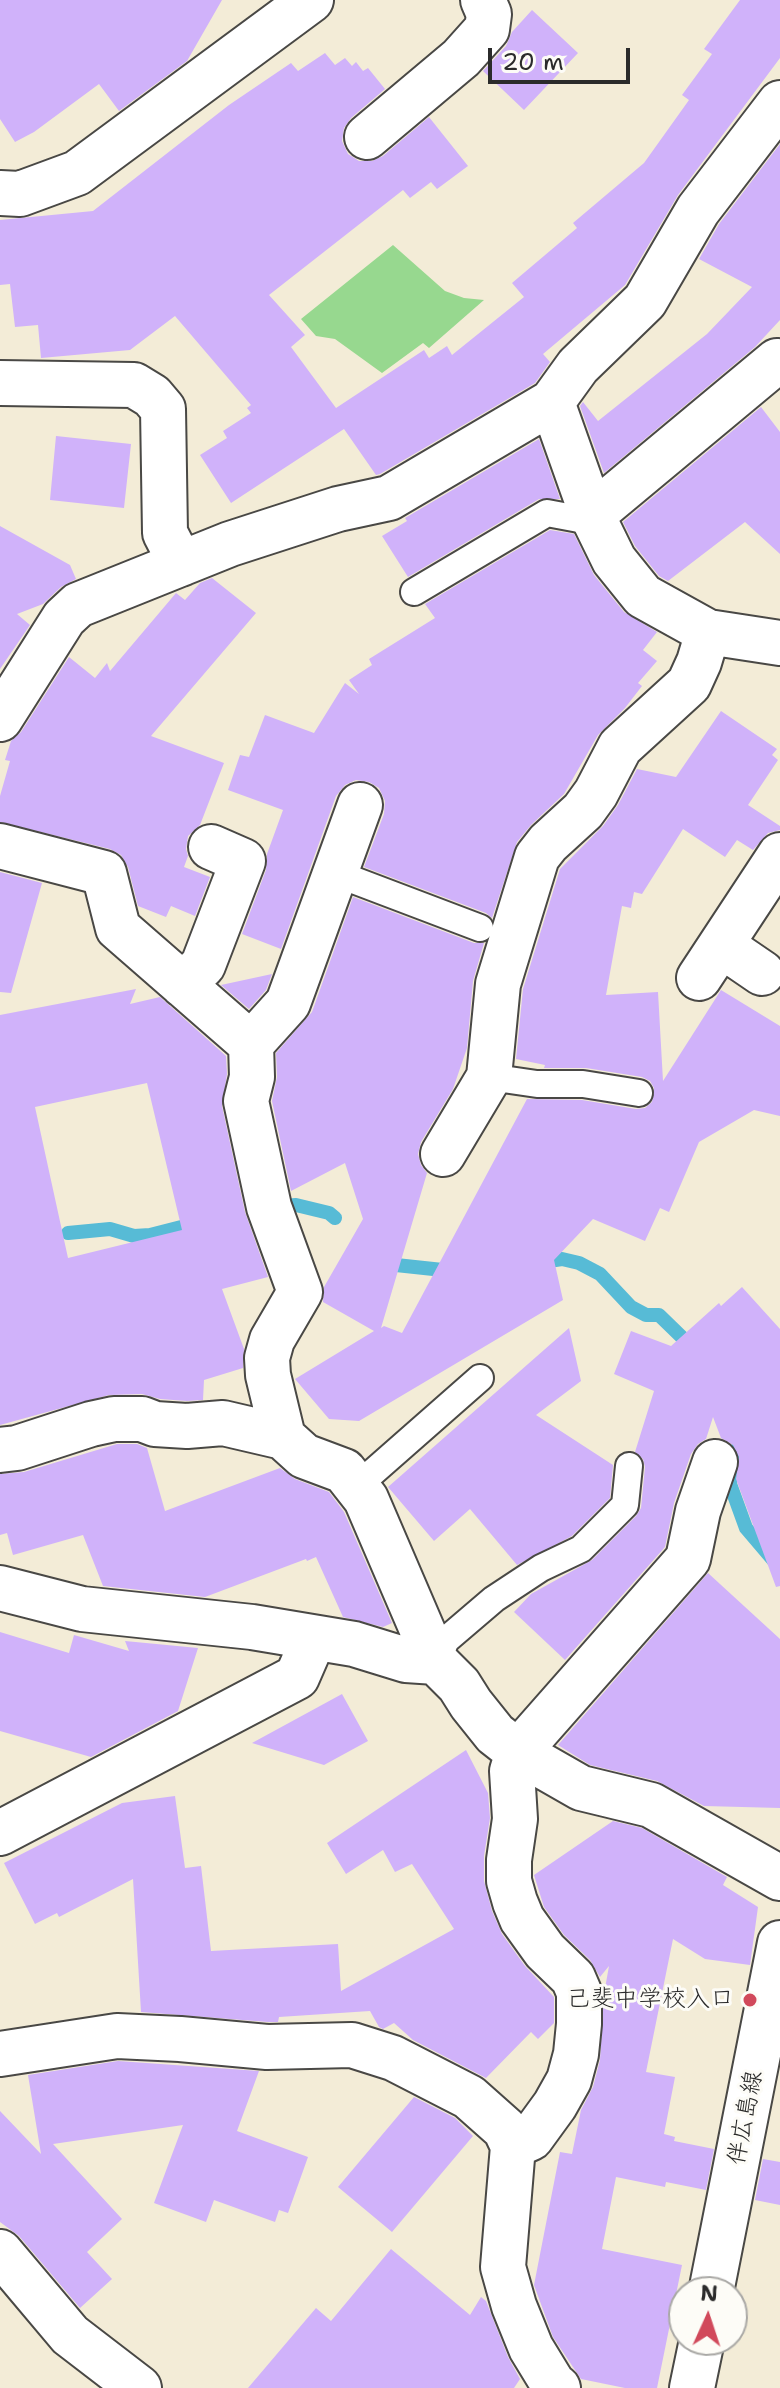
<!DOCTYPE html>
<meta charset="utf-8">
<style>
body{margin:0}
#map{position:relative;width:780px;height:2388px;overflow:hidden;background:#f3ecd7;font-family:"Shantell Sans",sans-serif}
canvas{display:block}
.north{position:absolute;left:668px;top:2276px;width:80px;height:80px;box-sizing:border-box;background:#fdfcf7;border:2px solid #a9a8a5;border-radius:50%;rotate:3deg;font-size:22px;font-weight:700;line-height:32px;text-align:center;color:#2b2b2b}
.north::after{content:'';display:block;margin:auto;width:28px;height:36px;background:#d1495b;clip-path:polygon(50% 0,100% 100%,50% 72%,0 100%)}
.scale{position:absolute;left:488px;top:48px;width:142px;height:36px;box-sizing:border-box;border:4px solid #2b2b2b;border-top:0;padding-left:10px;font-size:24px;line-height:28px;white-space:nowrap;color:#2b2b2b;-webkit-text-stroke:6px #fdfcf7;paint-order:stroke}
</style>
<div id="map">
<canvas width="780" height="2388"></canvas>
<div class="north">N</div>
<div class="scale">20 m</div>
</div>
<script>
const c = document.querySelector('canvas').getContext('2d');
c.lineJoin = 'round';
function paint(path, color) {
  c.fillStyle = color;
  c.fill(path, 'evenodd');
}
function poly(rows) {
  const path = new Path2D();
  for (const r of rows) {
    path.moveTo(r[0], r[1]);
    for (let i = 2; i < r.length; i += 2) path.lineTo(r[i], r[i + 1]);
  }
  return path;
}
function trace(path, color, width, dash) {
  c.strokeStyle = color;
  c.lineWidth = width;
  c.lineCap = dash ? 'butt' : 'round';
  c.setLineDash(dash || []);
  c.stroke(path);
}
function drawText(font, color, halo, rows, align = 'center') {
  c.font = font + ' "Shantell Sans","Klee One",sans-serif';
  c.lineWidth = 6;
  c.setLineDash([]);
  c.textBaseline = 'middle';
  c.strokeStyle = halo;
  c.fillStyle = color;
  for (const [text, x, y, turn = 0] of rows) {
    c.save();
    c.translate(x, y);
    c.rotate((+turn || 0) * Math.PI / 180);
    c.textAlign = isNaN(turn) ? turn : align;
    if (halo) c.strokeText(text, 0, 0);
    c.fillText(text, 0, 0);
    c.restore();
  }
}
paint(poly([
 [393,245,445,291,464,298,484,300,429,348,423,343,382,373,335,339,316,336,301,319]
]), '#97d88f');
trace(poly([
 [283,1206,296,1205,329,1213,335,1218],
 [68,1233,110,1229,134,1236,150,1235,197,1223],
 [382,1260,396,1265,452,1271],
 [536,1263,562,1259,579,1263,600,1274,631,1307,646,1315,659,1315,694,1349],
 [743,1434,732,1464,730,1484,746,1528,780,1568]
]), '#57bbd6', 14);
paint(poly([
 [0,0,222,0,187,61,119,111,99,84,34,132,15,142,0,119],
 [740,0,780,0,780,58,678,195,625,285,543,354,550,362,535,383,380,474,376,475,344,429,231,503,200,455,227,438,223,431,251,413,247,408,251,405,175,316,130,350,41,358,38,325,15,327,10,284,0,285,0,220,93,211,229,105,291,63,298,71,325,53,335,65,345,58,352,66,356,62,363,71,368,68,385,89,351,118,344,128,342,141,348,154,359,161,372,161,383,156,429,117,468,166,437,189,431,182,410,198,403,190,269,295,305,335,291,347,336,408,424,350,429,358,447,346,452,355,524,297,512,283,577,228,573,223,644,163,689,100,682,95,712,54,704,49],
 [532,10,578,53,524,110,483,71,506,46,512,32],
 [780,144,780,320,755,347,604,473,580,406,583,402,598,421,707,334,752,287,699,259,719,224],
 [761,407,780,432,780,554,745,522,668,581,659,576,635,546,623,522],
 [56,436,131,444,124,508,50,500],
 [539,439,560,499,539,499,408,577,382,536,407,521,405,518],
 [0,526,70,565,76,579,61,587,43,604,17,614,30,625,0,669],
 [550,530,574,534,594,575,624,612,657,632,643,650,657,661,638,683,642,686,625,708,598,735,564,794,531,825,517,842,492,918,486,913,364,867,384,814,385,801,379,788,369,782,356,780,345,785,336,796,281,949,242,934,266,870,267,854,283,810,228,790,240,755,249,757,265,715,314,733,345,683,359,694,349,680,372,665,369,659,435,618,425,604],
 [212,578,256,613,151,736,224,763,200,825,188,836,186,849,188,856,184,867,210,877,195,916,171,906,166,917,138,906,128,867,121,855,110,849,0,822,0,796,10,761,5,760,11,741,21,732,69,657,95,678,107,663,110,671,176,593,185,600,200,583],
 [721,711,777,749,772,755,778,760,748,805,780,826,780,830,768,833,753,850,737,840,725,857,683,829,642,894,634,892,631,908,622,906,606,995,658,992,663,1081,721,990,780,1026,780,1116,754,1110,699,1142,669,1212,660,1208,645,1241,593,1219,554,1260,563,1300,359,1421,329,1419,295,1379,374,1331,323,1302,324,1287,363,1219,345,1163,291,1191,272,1101,277,1077,276,1053,312,1012,353,897,474,943,484,943,473,981,467,1048,453,1089,421,1142,418,1154,421,1165,427,1173,381,1328,384,1326,402,1333,527,1099,582,1100,636,1109,645,1108,652,1102,654,1088,650,1081,642,1077,586,1068,544,1068,545,1065,516,1059,523,989,560,869,603,826,618,805,637,769,676,777],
 [0,872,42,883,11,993,0,992],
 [272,974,266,990,249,1009,221,985],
 [136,989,130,1004,160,997,226,1056,227,1074,222,1106,245,1212,268,1277,222,1289,244,1349,243,1368,204,1380,203,1400,187,1401,160,1399,142,1394,109,1395,0,1425,0,1015],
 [147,1083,182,1230,68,1258,35,1107],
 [742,1287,780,1329,780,1586,776,1587,736,1479,739,1457,733,1445,721,1438,713,1417,706,1439,698,1444,691,1454,674,1503,665,1547,565,1660,514,1612,531,1594,592,1560,636,1516,641,1508,645,1467,643,1459,635,1452,654,1391,614,1374,631,1331,671,1346,719,1303,721,1306],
 [569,1328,581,1381,536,1415,613,1465,610,1498,572,1536,517,1565,470,1509,434,1541,388,1487],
 [117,1444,137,1444,147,1448,165,1511,280,1468,295,1479,329,1492,344,1512,392,1623,383,1627,343,1617,316,1557,307,1561,306,1559,205,1597,103,1586,83,1535,13,1555,7,1533,0,1535,0,1474,24,1472],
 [708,1573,780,1639,780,1808,704,1806,657,1781,590,1765,558,1745],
 [0,1632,69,1653,74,1635,129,1651,125,1641,198,1648,178,1711,91,1757,0,1731],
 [342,1694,368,1741,324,1765,252,1743],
 [466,1750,488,1793,490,1818,484,1856,484,1881,492,1911,502,1934,525,1966,554,1997,554,2023,538,2039,531,2032,486,2078,413,2040,394,2023,383,2029,379,2027,370,2011,279,2017,278,2022,268,2022,141,2012,133,1879,59,1917,57,1913,35,1924,4,1863,122,1803,175,1796,185,1868,201,1866,211,1951,338,1944,341,1991,454,1929,412,1864,395,1872,383,1850,346,1874,327,1843],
 [613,1821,642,1828,727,1877,723,1885,758,1907,750,1965,705,1959,673,1939,646,2072,675,2077,664,2134,675,2137,674,2141,714,2149,706,2190,666,2182,665,2187,616,2177,602,2249,682,2265,657,2388,625,2388,581,2379,553,2337,534,2285,560,2152,572,2154,581,2110,593,2087,600,2060,604,1994,609,1966,600,1977,590,1960,564,1935,544,1907,534,1875],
 [118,2061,259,2071,237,2131,308,2157,288,2213,279,2210,275,2222,214,2200,206,2222,154,2203,183,2125,53,2144,122,2219,87,2252,112,2279,80,2308,19,2236,0,2222,0,2111,41,2154,28,2075],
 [414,2097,455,2118,473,2136,392,2232,338,2187],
 [763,2159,780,2162,780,2205,755,2200],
 [391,2249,470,2315,481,2297,486,2301,508,2357,520,2379,514,2388,248,2388,316,2308,331,2321]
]), '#d0b2fa');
const service = poly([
 [414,592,547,513,579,519,592,515],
 [335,873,480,928],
 [489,1077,537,1084,583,1084,639,1093],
 [356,1487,480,1378],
 [436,1662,446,1640,494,1599,541,1568,581,1549,625,1505,629,1466]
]);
const minor = poly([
 [367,137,461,58,487,29,489,14,483,0],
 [0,193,20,194,77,173,311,0],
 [0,383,134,385,152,396,163,409,165,533,181,564],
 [552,402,578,366,645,301,698,210,780,103],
 [592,515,777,361],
 [0,719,64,618,78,605,230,544,338,509,389,498,552,402,592,515,614,560,643,596,708,632,780,643],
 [0,846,104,873,118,928,251,1044,252,1077,246,1101,269,1207,300,1292,272,1340,267,1358,268,1375,283,1437,304,1456,344,1471,366,1499,436,1662],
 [721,945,762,973],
 [699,978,780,855],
 [183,985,203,965,243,861,211,847],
 [251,1044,288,1003,360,805],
 [443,1154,489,1077,498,984,537,857,548,843,583,811,596,793,620,747,689,684,699,662,708,632],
 [0,1450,17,1448,91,1424,114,1419,142,1419,155,1424,187,1426,223,1423,283,1437],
 [0,1588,82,1609,252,1627,354,1644,406,1660,436,1662,459,1685,471,1704,495,1734,518,1752,581,1788,651,1805,780,1878],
 [0,1833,297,1677,314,1638],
 [0,2054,117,2036,180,2039,267,2047,352,2045,393,2058,469,2097,505,2129,513,2146,503,2267,514,2306,531,2348,553,2384,558,2388],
 [513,2146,531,2138,555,2105,569,2080,576,2054,579,2024,579,1992,573,1978,545,1951,522,1919,515,1902,509,1881,509,1860,515,1819,512,1771,518,1752,688,1559,698,1511,715,1462],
 [0,2252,70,2335,139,2388]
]);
const secondary = poly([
 [711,2292,780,1943],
 [692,2388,702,2340]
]);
trace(service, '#494845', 30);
trace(minor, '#494845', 48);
trace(secondary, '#494845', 48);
trace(service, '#fff', 26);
trace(minor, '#fff', 44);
trace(secondary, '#fff', 44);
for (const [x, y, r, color] of [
 [750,2000,8,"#d1495b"]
]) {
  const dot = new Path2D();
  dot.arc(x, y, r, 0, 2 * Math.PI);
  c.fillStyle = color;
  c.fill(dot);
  trace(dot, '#fdfcf7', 3);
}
drawText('24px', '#2b2b2b', '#fdfcf7', [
 ["己斐中学校入口",734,2000]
], 'right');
drawText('24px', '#2b2b2b', '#fdfcf7', [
 ["伴広島線",746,2118,-79]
]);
</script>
